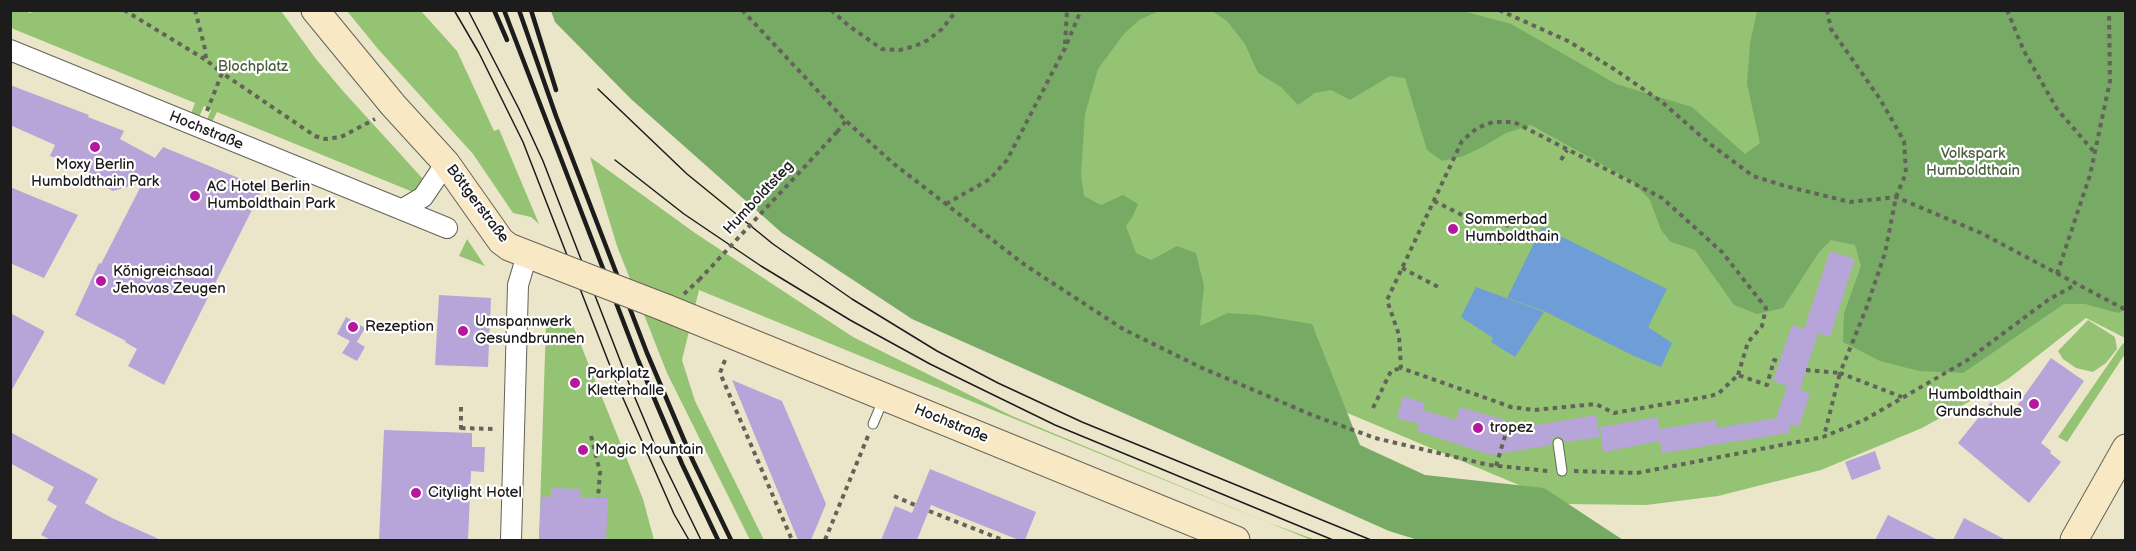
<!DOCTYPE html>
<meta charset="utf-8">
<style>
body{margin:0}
#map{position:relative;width:2136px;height:551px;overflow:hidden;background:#ebe6c9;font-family:"Balsamiq Sans",sans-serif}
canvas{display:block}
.frame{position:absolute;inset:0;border:12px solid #1c1c1c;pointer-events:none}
</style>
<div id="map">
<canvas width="2136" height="551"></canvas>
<div class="frame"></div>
</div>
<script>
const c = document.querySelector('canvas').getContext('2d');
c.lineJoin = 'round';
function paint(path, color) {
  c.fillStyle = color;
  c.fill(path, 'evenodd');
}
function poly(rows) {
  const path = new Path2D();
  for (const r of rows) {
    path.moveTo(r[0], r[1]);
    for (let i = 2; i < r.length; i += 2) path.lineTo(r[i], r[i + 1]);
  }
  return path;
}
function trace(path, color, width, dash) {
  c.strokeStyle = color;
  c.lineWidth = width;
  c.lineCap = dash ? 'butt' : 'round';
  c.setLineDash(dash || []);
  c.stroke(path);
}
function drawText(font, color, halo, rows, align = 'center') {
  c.font = font + ' "Balsamiq Sans",sans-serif';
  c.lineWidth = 4.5;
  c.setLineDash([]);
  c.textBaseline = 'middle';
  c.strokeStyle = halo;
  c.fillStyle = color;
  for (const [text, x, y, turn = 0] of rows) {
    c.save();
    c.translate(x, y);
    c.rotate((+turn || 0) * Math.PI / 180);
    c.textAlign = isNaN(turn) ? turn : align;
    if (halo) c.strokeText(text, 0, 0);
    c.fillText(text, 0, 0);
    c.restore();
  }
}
paint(poly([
 [35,10,281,11,316,59,343,91,423,179,418,189,413,192,217,112,211,124,206,122,211,110,204,106,198,119,190,116,195,103,11,28,10,11,26,11,30,13],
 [347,11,421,11,457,51,494,131,499,129,539,224,531,217,513,213,473,154,378,49],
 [709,11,2125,11,2125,338,2086,318,2008,379,1958,408,1922,428,1821,470,1718,496,1646,505,1564,504,1226,362],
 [590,157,695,233,853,337,1012,416,1267,522,1316,540,1311,540,699,290,682,360,695,401,764,540,750,540,667,373,617,246],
 [467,239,485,266,459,256],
 [568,313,643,499,654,540,539,540,546,323],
 [2088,320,2115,337,2117,349,2106,363,2093,372,2076,368,2063,359,2058,351],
 [2123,343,2125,345,2125,354,2067,442,2058,437]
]), '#94c473');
paint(poly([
 [848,11,1159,11,1139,20,1123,35,1098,69,1085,114,1081,175,1084,196,1101,205,1123,195,1138,204,1133,216,1126,226,1136,253,1151,260,1177,246,1196,253,1204,286,1200,326,1228,313,1258,315,1312,324,1360,445,1425,475,1544,488,1623,540,1418,540,1389,531,912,319,782,233,631,99,555,22,551,11],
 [1212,11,1463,11,1511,24,1616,84,1692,107,1745,154,1760,143,1747,84,1750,44,1757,11,2125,11,2125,310,2118,313,2085,304,2064,304,1963,373,1919,371,1880,361,1843,342,1844,313,1861,266,1855,245,1831,240,1819,252,1783,308,1757,314,1734,305,1695,250,1671,242,1661,230,1650,200,1632,181,1531,125,1506,133,1484,146,1464,156,1442,161,1427,150,1405,78,1390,76,1350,100,1331,90,1315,93,1298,105,1281,87,1258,73,1245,44,1227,21]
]), '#77aa65');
paint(poly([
 [1542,227,1667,289,1648,327,1672,343,1661,367,1634,356,1544,311,1507,298],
 [1476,287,1544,312,1515,357,1491,342,1493,338,1461,317]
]), '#6e9dd7');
paint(poly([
 [10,85,89,115,88,117,124,131,120,139,155,158,163,147,263,188,164,385,128,366,137,349,125,342,126,341,75,315,99,263,101,264,143,182,113,191,107,188,105,182,68,162,50,156,55,145,10,125],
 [10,187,78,215,44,278,10,263],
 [1830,251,1855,259,1830,337,1818,333,1800,390,1810,393,1799,427,1791,424,1789,433,1662,453,1660,441,1603,452,1600,427,1658,417,1659,429,1716,420,1717,428,1776,418,1787,386,1773,381,1792,325,1804,329],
 [439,295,491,298,488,367,435,365],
 [10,313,44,331,44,333,10,393],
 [346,317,365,328,357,342,365,347,357,361,342,353,350,341,337,334],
 [2051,358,2084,381,2041,443,2051,451,2050,453,2061,462,2029,503,1958,443,1991,402,2009,417],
 [732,380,782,401,826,504,811,540,798,540],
 [1403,396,1425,403,1423,410,1456,420,1460,407,1505,420,1502,431,1596,415,1600,437,1565,442,1561,437,1556,436,1552,440,1551,445,1491,455,1417,431,1419,424,1397,418],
 [384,430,472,433,472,447,485,447,484,472,471,471,468,540,379,540],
 [10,432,98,479,85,503,112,518,161,540,51,540,41,535,57,506,47,500,54,487,10,463],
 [1875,451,1881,469,1852,480,1845,462],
 [930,469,1036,512,1025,540,1019,540,931,505,917,540,881,540,895,506,912,513],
 [551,488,581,489,580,497,608,498,606,540,539,540,541,496,551,497],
 [1888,515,1938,540,1875,540],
 [1964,518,1981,527,2006,540,1953,540]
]), '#b7a4d9');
const lane = poly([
 [873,424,884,398],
 [1558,443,1562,471]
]);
const street = poly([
 [10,50,447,228],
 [403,209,423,197,446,163],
 [511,540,518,285,527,255]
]);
const secondary = poly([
 [315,10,393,105,446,163,501,241,509,247,550,263],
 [666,308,1236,540],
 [2074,540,2126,448]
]);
trace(lane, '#646359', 11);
trace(street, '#646359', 22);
trace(secondary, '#646359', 29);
trace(poly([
 [124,10,206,60],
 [195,10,205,49,206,60,222,73],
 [742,10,846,121,894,164,1025,265,1123,329,1200,367,1312,415,1375,438,1489,465,1548,471],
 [831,10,849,26,882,49,900,50,915,46,928,40,942,29,957,10],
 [1499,10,1568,41,1614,69,1662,102,1710,144,1753,176,1785,186,1850,202,1896,197,1981,233,2126,310],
 [1827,10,1831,29,1880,99,1904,141,1906,173,1896,197,1885,253,1866,309,1840,373,1902,397],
 [2007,10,2024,51,2057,109,2095,153],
 [1065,44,1067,10],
 [207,111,222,73,315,136,325,139,341,137,375,119],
 [837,132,846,121],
 [1561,160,1567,150],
 [1434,201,1476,222],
 [946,204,990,179,1007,160,1065,48,1081,10],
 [1499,244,1507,226],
 [1402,268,1442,289],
 [2057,274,2090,175,2110,81,2109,10],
 [684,294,699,280],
 [725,360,720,373,792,540],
 [1806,370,1840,373,1824,436],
 [1738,375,1748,342,1762,326,1766,308,1722,252,1662,198,1514,122,1493,122,1477,128,1462,141,1387,300,1399,335,1401,368,1511,407,1534,410,1596,404,1614,413,1711,396,1719,393,1738,375,1767,385,1774,360,1780,362],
 [461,407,461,433],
 [1373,408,1391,371,1401,368],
 [461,428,493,429],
 [591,436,600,472,598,498],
 [1496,466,1508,426],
 [1574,471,1637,473,1823,437,1864,420,1966,361,2048,300,2075,285],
 [894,496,915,505],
 [929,511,1003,540],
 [825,540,868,436]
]), '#646359', 4, [4.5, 4.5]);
trace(lane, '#fff', 9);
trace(street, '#fff', 20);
trace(secondary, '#f8e8c3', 27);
trace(poly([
 [454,10,479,53,523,142,619,389,674,514,689,540],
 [468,10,519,109,543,161,630,386,657,450,701,540],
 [598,89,687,174,773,244,852,299,937,351,998,383,1082,422,1371,540],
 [615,160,684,214,761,266,850,320,930,364,1055,425,1333,540]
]), '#1c1c1c', 1.5);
trace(poly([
 [494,10,507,40],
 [504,10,638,360,682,464,718,540],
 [519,10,556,116,647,353,693,461,731,540],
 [531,10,556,90]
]), '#1c1c1c', 4.5);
const secondaryBridge = poly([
 [550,263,666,308]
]);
trace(secondaryBridge, '#646359', 29, []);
trace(poly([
 [699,280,837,132]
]), '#646359', 4, [4.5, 4.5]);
trace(secondaryBridge, '#f8e8c3', 27);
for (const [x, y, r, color] of [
 [95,147,6,"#b5179e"],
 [195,196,6,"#b5179e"],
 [1453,229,6,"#b5179e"],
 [101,281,6,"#b5179e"],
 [353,327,6,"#b5179e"],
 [463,331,6,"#b5179e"],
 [575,383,6,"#b5179e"],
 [2034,404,6,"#b5179e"],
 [1478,428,6,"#b5179e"],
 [583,450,6,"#b5179e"],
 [416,493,6,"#b5179e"]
]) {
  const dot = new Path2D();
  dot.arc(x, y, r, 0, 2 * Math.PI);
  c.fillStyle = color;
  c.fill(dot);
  trace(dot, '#fff', 2);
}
drawText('15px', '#4c5f3f', '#fff', [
 ["Blochplatz",253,67],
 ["Volkspark",1973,154],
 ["Humboldthain",1973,171]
]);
drawText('15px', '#1c1c1c', '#fff', [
 ["Hochstraße",206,131,22],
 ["Humboldtsteg",759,198,-47],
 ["Böttgerstraße",477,204,53],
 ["Hochstraße",951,424,22]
]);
drawText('15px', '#1c1c1c', '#fff', [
 ["Moxy Berlin",95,165,"center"],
 ["Humboldthain Park",95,182,"center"],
 ["AC Hotel Berlin",207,187],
 ["Humboldthain Park",207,204],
 ["Sommerbad",1465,220],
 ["Humboldthain",1465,237],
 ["Königreichsaal",113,272],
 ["Jehovas Zeugen",113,289],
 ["Umspannwerk",475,322],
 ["Gesundbrunnen",475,339],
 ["Rezeption",365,327],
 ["Parkplatz",587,374],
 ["Kletterhalle",587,391],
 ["Humboldthain",2022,395,"right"],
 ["Grundschule",2022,412,"right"],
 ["tropez",1490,428],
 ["Magic Mountain",595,450],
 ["Citylight Hotel",428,493]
], 'left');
</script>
